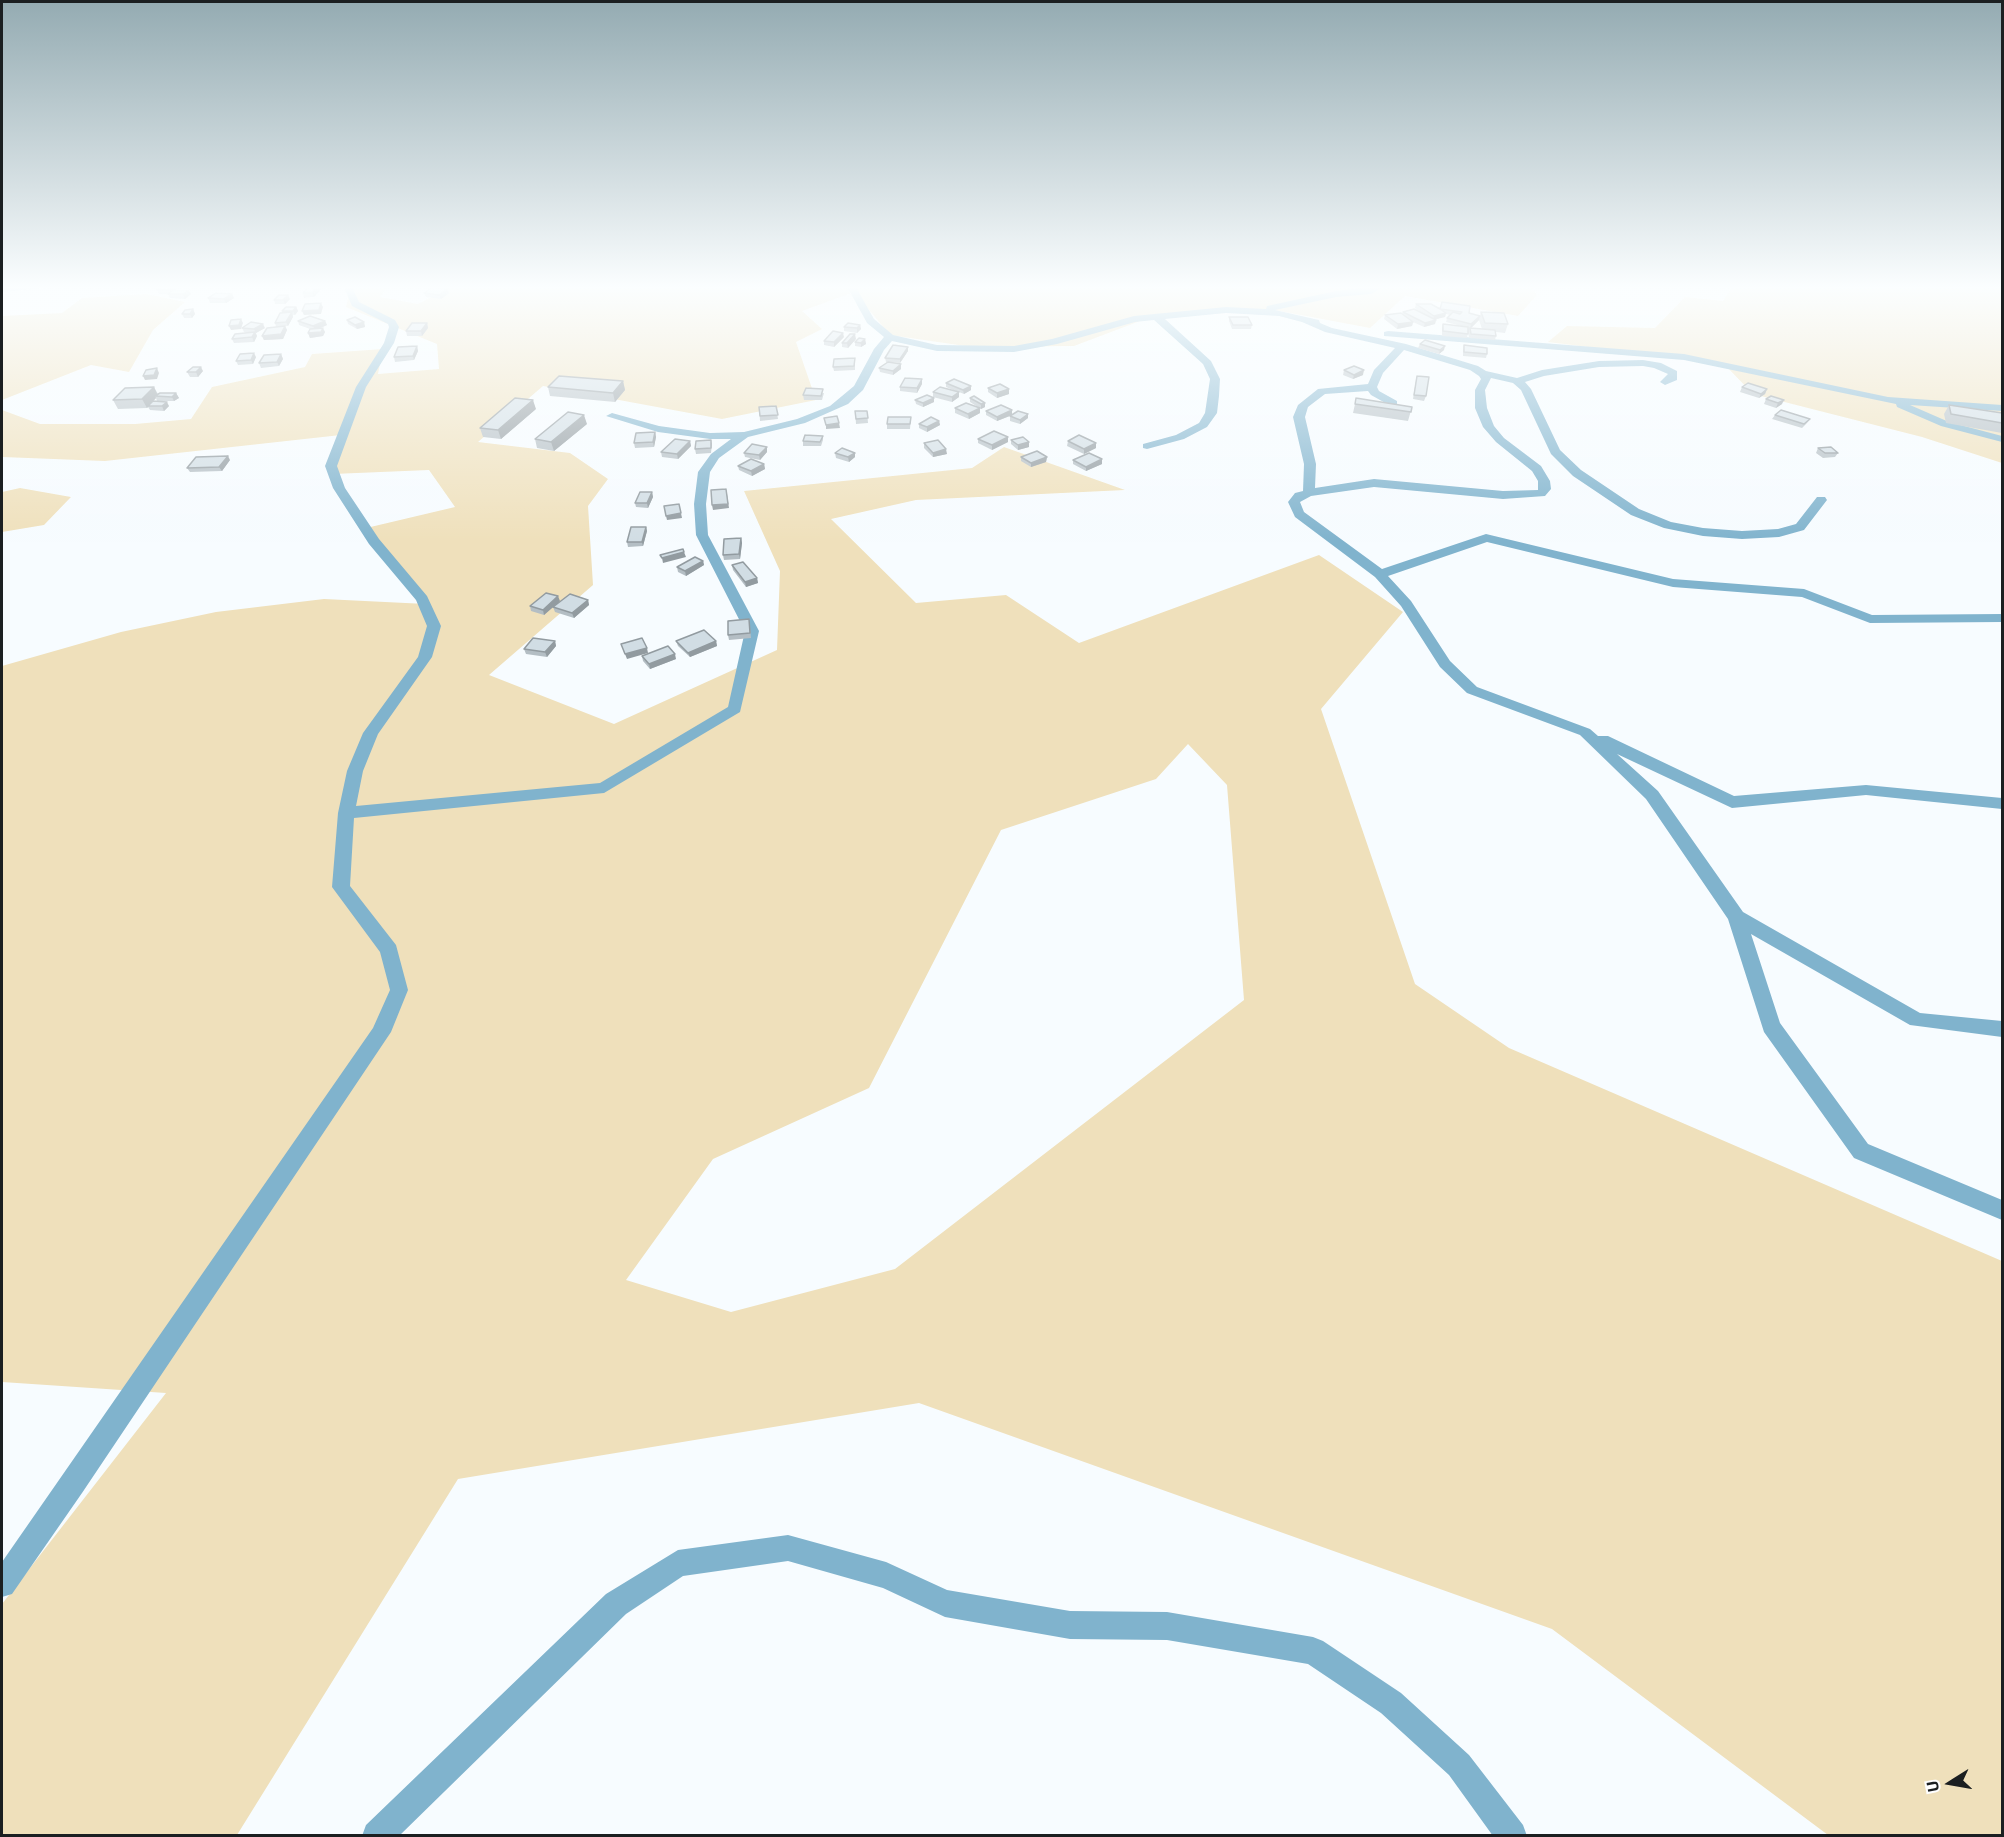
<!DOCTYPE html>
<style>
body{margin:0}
#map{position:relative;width:2004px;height:1837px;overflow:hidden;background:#f7fcff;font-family:"Exo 2",sans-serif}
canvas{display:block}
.frame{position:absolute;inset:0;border:3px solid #1b1f21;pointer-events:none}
.north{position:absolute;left:1920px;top:1753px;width:60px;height:60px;-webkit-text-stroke:4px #fff;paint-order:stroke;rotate:259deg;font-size:16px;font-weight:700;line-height:24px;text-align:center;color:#1b1f21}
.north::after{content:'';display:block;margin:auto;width:21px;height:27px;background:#1b1f21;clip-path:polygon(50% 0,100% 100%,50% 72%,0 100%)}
</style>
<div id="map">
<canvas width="2004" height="1837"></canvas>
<div class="frame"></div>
<div class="north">U</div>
</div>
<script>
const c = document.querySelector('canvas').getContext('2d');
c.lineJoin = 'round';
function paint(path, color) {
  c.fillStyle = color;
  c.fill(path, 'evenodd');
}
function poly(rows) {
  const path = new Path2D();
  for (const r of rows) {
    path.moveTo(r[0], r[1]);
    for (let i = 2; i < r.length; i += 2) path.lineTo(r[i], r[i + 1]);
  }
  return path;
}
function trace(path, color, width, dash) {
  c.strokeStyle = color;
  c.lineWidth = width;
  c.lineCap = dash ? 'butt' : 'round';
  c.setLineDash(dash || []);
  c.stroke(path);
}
paint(poly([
 [351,285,388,285,380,297,418,304,454,285,1529,285,1537,295,1518,316,1405,296,1370,328,1269,309,1156,315,1074,346,972,347,890,335,854,292,802,311,822,329,796,342,816,400,722,419,543,386,478,442,570,453,608,479,588,506,593,585,489,675,614,724,777,650,780,571,744,491,972,468,1004,447,1125,490,916,500,831,519,916,603,1006,595,1079,643,1319,555,1403,612,1321,709,1415,984,1509,1048,2002,1261,2002,1835,1828,1835,1552,1629,919,1403,458,1479,237,1835,2,1835,2,1604,166,1393,2,1382,2,666,121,632,216,612,324,599,426,604,362,529,455,507,429,470,333,474,341,435,105,461,2,457,2,410,40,424,135,424,191,419,212,387,305,367,312,354,383,349,378,374,439,369,437,344,346,307],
 [1188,744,1227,785,1244,1000,895,1269,731,1312,626,1280,713,1159,869,1088,1001,830,1156,779],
 [1733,285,2002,285,2002,463,1922,437,1753,394,1724,364,1548,342,1567,326,1655,328,1685,297,1723,301],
 [146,294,185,302,153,330,129,372,91,365,2,400,2,316,62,313,82,298],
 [20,488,71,497,44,525,2,532,2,492]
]), '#efe0bb');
paint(poly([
 [18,285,51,285,46,288,2,292,2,286,18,285],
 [343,285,351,285,359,302,395,320,399,327,394,343,366,387,337,466,345,488,379,539,427,596,441,626,432,657,378,734,363,771,356,806,600,783,728,707,745,631,696,535,694,504,698,472,711,454,731,439,710,439,658,432,606,416,612,413,659,426,710,433,744,432,797,419,830,406,854,386,874,349,884,337,867,323,850,292,843,285,852,285,857,289,874,319,893,335,937,345,1014,346,1052,339,1134,316,1226,307,1266,309,1267,306,1336,291,1386,285,1371,294,1336,297,1275,310,1319,320,1320,323,1332,328,1406,344,1478,366,1486,371,1517,378,1542,370,1599,361,1643,360,1661,363,1677,371,1677,380,1665,385,1660,382,1668,374,1654,368,1643,366,1599,367,1544,376,1525,382,1531,389,1560,450,1581,470,1639,509,1671,522,1703,528,1742,531,1778,529,1796,524,1817,497,1825,497,1827,500,1804,530,1779,537,1742,539,1703,536,1664,528,1631,515,1573,476,1551,454,1521,390,1513,383,1491,378,1485,390,1487,408,1494,426,1504,438,1541,466,1550,481,1551,489,1545,496,1503,499,1374,487,1311,496,1300,502,1304,512,1382,569,1486,534,1673,579,1804,589,1872,615,2002,614,2002,622,1870,623,1802,597,1673,587,1487,542,1388,576,1411,601,1450,661,1477,687,1590,729,1598,736,1608,736,1734,796,1866,785,2002,798,2002,809,1866,795,1732,808,1617,754,1658,791,1743,912,1920,1013,2002,1021,2002,1037,1910,1025,1751,934,1780,1023,1868,1144,2002,1200,2002,1220,1854,1158,1764,1032,1728,919,1646,799,1580,735,1467,693,1440,667,1401,606,1375,577,1295,517,1288,502,1295,493,1303,491,1304,464,1293,417,1298,405,1318,389,1368,384,1374,370,1395,348,1325,332,1302,322,1279,316,1226,313,1165,319,1211,361,1220,379,1219,396,1217,413,1207,427,1184,439,1147,449,1143,448,1143,444,1176,435,1199,423,1205,413,1210,379,1203,364,1154,320,1135,322,1057,344,1014,352,937,351,892,341,884,350,863,390,848,404,805,423,748,437,719,458,710,472,706,504,708,535,759,631,740,712,604,793,354,818,350,886,396,945,408,990,391,1032,82,1493,12,1594,2,1597,2,1562,373,1028,390,990,380,952,332,887,338,813,347,771,363,733,418,657,427,626,416,600,369,544,333,488,325,466,356,387,384,343,389,327,388,324,352,306,343,285],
 [1404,350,1470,370,1479,376,1481,379,1475,390,1475,408,1483,427,1496,442,1532,471,1538,481,1538,490,1503,491,1374,479,1315,488,1316,464,1305,417,1308,407,1325,394,1368,391,1371,395,1389,405,1397,405,1397,401,1379,391,1377,387,1383,373,1404,350],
 [1388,331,1684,354,1888,397,2002,405,2002,411,1910,405,1949,422,2002,436,2002,442,1941,426,1897,407,1896,404,1684,360,1384,336,1384,332,1388,331],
 [788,1535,886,1562,947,1590,1070,1611,1167,1612,1313,1637,1323,1641,1401,1693,1469,1755,1523,1825,1527,1836,1493,1836,1449,1775,1381,1713,1308,1664,1167,1640,1070,1639,945,1617,883,1588,788,1561,683,1576,626,1614,399,1836,362,1836,366,1825,606,1594,678,1550,788,1535]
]), '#80b3cd');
paint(poly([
 [174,285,176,289,176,290,191,294,185,299,170,298,168,294,169,294,159,294,157,290],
 [183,285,205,285,204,286,184,288],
 [324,286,314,297,304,298,303,293],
 [447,289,449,293,441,299,426,297,424,293],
 [232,294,234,298,226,303,210,303,208,298],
 [290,299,285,304,275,304,274,300],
 [1416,304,1480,316,1481,312,1508,324,1505,333,1496,332,1496,336,1495,340,1469,338,1468,332,1467,338,1442,336,1442,328,1443,324,1461,326,1446,322,1447,318,1450,315,1446,314,1445,317,1435,319,1436,320,1435,324,1424,327,1413,322,1412,326,1397,329,1384,319,1385,315,1402,314,1403,312,1423,314,1415,308],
 [1479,320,1482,329,1471,328],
 [296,307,298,311,295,315,293,315,293,317,288,326,285,326,287,330,283,339,264,340,262,336,276,327,275,323,283,313,282,311],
 [193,309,195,314,192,318,184,318,182,314],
 [1229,317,1252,325,1251,329,1232,329,1229,321],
 [347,320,364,322,365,327,357,329,348,324],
 [298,321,325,321,327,325,321,328,325,332,323,336,310,338,308,333,310,329,299,325],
 [427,323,428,328,422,336,407,336,406,331],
 [860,325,861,329,857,333,844,331,844,327],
 [242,328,265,328,256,333,257,336,254,342,234,343,232,339,250,333,244,332],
 [844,337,834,347,824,345,824,341],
 [856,339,848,348,842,347,842,343],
 [865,339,866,344,861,347,855,346,855,342],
 [1420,344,1444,350,1439,354,1418,348],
 [1464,345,1487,354,1486,358,1463,356,1463,350],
 [417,346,418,351,414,360,395,362,394,357],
 [908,347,908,351,900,363,892,362,901,369,893,375,880,372,879,368,887,362,886,362,885,358],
 [281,354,283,359,279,366,261,368,259,363],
 [256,357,253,364,238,365,236,361],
 [855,363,855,370,834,371,833,367],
 [1344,370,1363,375,1353,379,1343,375],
 [203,371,198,377,190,377,187,372],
 [922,379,922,384,917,393,900,391,900,387],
 [1416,380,1426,396,1424,401,1413,399],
 [623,381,625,390,615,402,550,396,548,387],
 [946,383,971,390,964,394,959,392,959,397,952,402,933,397,933,392,958,392,946,387],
 [154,387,158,394,176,393,179,398,174,401,157,401,156,398,153,401,169,406,164,411,150,410,148,407,147,408,118,409,113,400],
 [1742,387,1767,389,1765,394,1759,398,1740,392],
 [988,388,1009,389,1009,394,997,398,988,392],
 [824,393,822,400,804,400,803,395],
 [974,396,985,407,981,409,970,402,970,398],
 [934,398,934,402,923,407,916,404,915,400],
 [1766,399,1782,404,1776,408,1764,404],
 [1355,404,1412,407,1408,421,1353,413],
 [1949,405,2002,413,2002,433,1946,423,1944,414],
 [776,406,778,419,760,421,759,407],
 [955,408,980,408,980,413,969,419,955,413],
 [536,409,501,439,483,437,480,428],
 [855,411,867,411,868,423,856,424],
 [986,411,1012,414,1028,418,1020,424,1010,421,1010,416,997,421,986,415],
 [1775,415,1810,419,1807,423,1802,428,1772,419],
 [911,417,910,429,887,429,887,424],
 [939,421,940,425,927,432,919,428,919,424],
 [587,424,554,451,537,448,535,439],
 [655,432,656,437,654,447,635,448,634,443],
 [823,436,823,440,821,446,803,446,803,441],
 [978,439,1008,442,992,450,978,443],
 [711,440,712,444,711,453,696,454,695,449],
 [1011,440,1029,447,1018,450,1011,444],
 [690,441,691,446,678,459,662,457,661,452],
 [1068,441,1096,448,1084,454,1067,446],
 [924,443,947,454,933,457,924,448],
 [1818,448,1838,453,1835,457,1823,458,1816,453],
 [767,452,760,460,745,457,744,453],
 [835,453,855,453,855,457,849,462,836,458],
 [1021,457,1047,457,1046,462,1031,467,1021,461],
 [230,460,222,471,190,472,187,468],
 [1073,460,1102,464,1086,471,1073,464],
 [764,464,765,469,752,476,739,470,738,466],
 [652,492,653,497,648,508,636,507,635,503],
 [646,527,647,531,643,546,628,547,627,542],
 [741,538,742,543,740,559,724,560,723,555],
 [703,561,704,565,686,576,678,572,677,567],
 [732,565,757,578,758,583,746,587,733,570],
 [588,600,589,605,574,618,555,612,553,607],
 [560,601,544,615,531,611,530,606],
 [749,619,751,638,729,640,728,635],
 [555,641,556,646,547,657,526,654,524,649],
 [676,641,716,641,717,646,690,657,678,646],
 [642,656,676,659,650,669,643,661]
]), '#b4bec4');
paint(poly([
 [174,285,176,289,171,294,169,290],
 [319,285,323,285,324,286,314,297,312,293],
 [447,289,449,293,441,299,439,295],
 [189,290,191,294,185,299,183,294],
 [232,294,234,298,226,303,224,299],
 [288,295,290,299,285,304,283,300],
 [321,303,323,307,321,314,304,315,302,311],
 [296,307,298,311,295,315,293,311],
 [193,309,195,314,192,318,190,314],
 [292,312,293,317,288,326,286,322],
 [1446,313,1445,317,1433,320,1434,316],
 [1480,316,1479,320,1470,329,1471,324],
 [241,319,243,323,241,329,231,330,229,326],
 [1436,320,1435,324,1424,327,1425,323],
 [325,321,327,325,315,330,313,326],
 [364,322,365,327,357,329,355,325],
 [1413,322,1412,326,1397,329,1398,324],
 [427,323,428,328,422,336,421,331],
 [263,324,265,328,256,333,254,329],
 [860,325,861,329,857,333,857,328],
 [285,326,287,330,283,339,264,340,262,336],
 [323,328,325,332,323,336,310,338,308,333],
 [255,332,257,336,254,342,252,337],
 [843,333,844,337,834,347,834,342],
 [855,334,856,339,848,348,847,343],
 [865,339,866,344,861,347,861,343],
 [417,346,418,351,414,360,413,356],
 [1445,346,1444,350,1439,354,1440,350],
 [908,347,908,351,900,363,900,359],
 [254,353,256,357,253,364,251,360],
 [281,354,283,359,279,366,277,362],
 [901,364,901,369,893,375,893,371],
 [201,367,203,371,198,377,196,372],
 [157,368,159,373,157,379,145,380,143,376],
 [1364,370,1363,375,1353,379,1354,375],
 [922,379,922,384,917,393,917,388],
 [623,381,625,390,615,402,613,393],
 [971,386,971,390,964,394,963,390],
 [154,387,158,396,155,396,156,398,147,408,142,399],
 [1009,389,1009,394,997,398,997,393],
 [1767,389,1765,394,1759,398,1761,394],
 [959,392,959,397,952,402,952,397],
 [176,393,179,398,174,401,172,397],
 [934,398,934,402,923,407,923,403],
 [533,400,536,409,501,439,498,430],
 [1784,400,1782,404,1776,408,1778,403],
 [167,402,169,406,164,411,162,406],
 [985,403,985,407,981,409,981,404],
 [980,408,980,413,969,419,968,414],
 [1012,410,1012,415,997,421,997,417],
 [1028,414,1028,418,1020,424,1020,420],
 [584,415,587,424,554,451,551,442],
 [939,421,940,425,927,432,927,427],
 [839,423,840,428,826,429,826,425],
 [655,432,656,437,654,447,653,442],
 [1008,437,1008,442,992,450,992,445],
 [690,441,691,446,678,459,677,454],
 [1029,442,1029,447,1018,450,1018,445],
 [1096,443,1096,448,1084,454,1084,449],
 [767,447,767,452,760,460,759,455],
 [946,449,947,454,933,457,933,453],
 [855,453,855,457,849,462,848,457],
 [228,456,230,460,222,471,219,467],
 [1047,457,1046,462,1031,467,1031,463],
 [1102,459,1102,464,1086,471,1086,467],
 [764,464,765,469,752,476,751,471],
 [652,492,653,497,648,508,647,503],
 [727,494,729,508,713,510,712,505],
 [681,513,682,518,667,520,666,516],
 [646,527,647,531,643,546,642,542],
 [741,538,742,543,740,559,739,554],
 [684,552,686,557,663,563,662,558],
 [703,561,704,565,686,576,685,571],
 [757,578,758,583,746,587,745,582],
 [558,596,560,601,544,615,543,610],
 [588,600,589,605,574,618,572,613],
 [555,641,556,646,547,657,545,652],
 [716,641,717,646,690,657,688,653],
 [647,648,648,653,627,659,625,654],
 [675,654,676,659,650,669,649,664]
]), '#929ba0');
const building = poly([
 [162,285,174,285,169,290,157,290,162,285],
 [310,285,319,285,312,293,303,293,310,285],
 [433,287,447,289,439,295,424,293,433,287],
 [173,290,189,290,183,294,168,294,173,290],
 [216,293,232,294,224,299,208,298,216,293],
 [279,295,288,295,283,300,274,300,279,295],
 [1442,302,1470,306,1469,313,1480,316,1471,324,1447,318,1453,312,1460,314,1462,312,1440,309,1446,313,1434,316,1416,304,1431,304,1440,309,1442,302],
 [321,303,319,310,302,311,305,304,321,303],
 [286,307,296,307,293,311,282,311,286,307],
 [193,309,190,314,182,314,185,310,193,309],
 [1414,309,1436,320,1425,323,1403,312,1414,309],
 [292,312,286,322,275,323,280,313,292,312],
 [1481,312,1504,313,1508,324,1485,323,1481,312],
 [1401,313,1413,322,1398,324,1385,315,1401,313],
 [310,316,325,321,313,326,298,321,310,316],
 [355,317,364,322,355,325,347,320,355,317],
 [1229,317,1248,317,1252,325,1233,325,1229,317],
 [241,319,239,325,229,326,231,320,241,319],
 [251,322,263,324,254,329,242,328,251,322],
 [412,323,427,323,421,331,406,331,412,323],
 [848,323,860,325,857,328,844,327,848,323],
 [1443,324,1468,327,1468,334,1443,331,1443,324],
 [285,326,281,334,262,336,267,328,285,326],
 [323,328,321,332,308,333,310,329,323,328],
 [1470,328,1495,330,1496,336,1471,334,1470,328],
 [833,331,843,333,834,342,824,341,833,331],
 [255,332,252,337,232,339,235,334,255,332],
 [850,334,855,334,847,343,842,343,850,334],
 [859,338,865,339,861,343,855,342,859,338],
 [1425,340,1445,346,1440,350,1420,344,1425,340],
 [893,345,908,347,900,359,885,358,893,345],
 [1464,345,1487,348,1487,354,1464,352,1464,345],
 [417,346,413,356,394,357,398,347,417,346],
 [254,353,251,360,236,361,240,354,254,353],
 [281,354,277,362,259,363,264,355,281,354],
 [855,358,854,366,833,367,834,359,855,358],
 [888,362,901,364,893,371,879,368,888,362],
 [1354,366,1364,370,1354,375,1344,370,1354,366],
 [193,367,201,367,196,372,187,372,193,367],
 [157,368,154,375,143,376,146,370,157,368],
 [559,376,623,381,613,393,548,387,559,376],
 [1417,376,1429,377,1426,396,1414,395,1417,376],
 [905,378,922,379,917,388,900,387,905,378],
 [954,379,971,386,963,390,946,383,954,379],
 [1748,383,1767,389,1761,394,1742,387,1748,383],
 [1000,384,1009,389,997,393,988,388,1000,384],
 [154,387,142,399,113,400,125,388,154,387],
 [940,387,959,392,952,397,933,392,940,387],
 [806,388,823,389,821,396,803,395,806,388],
 [160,393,176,393,172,397,155,396,160,393],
 [927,395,934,398,923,403,915,400,927,395],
 [974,396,985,403,981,404,970,398,974,396],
 [1771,396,1784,400,1778,403,1766,399,1771,396],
 [515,398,533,400,498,430,480,428,515,398],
 [1356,398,1412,407,1411,412,1355,404,1356,398],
 [153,401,167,402,162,406,148,406,153,401],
 [966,403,980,408,968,414,955,408,966,403],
 [1001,405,1012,410,997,417,986,411,1001,405],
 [1949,405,2002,413,2002,423,1951,414,1949,405],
 [776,406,778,415,760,416,759,407,776,406],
 [1781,410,1810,419,1804,424,1775,415,1781,410],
 [855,411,867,411,868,418,856,419,855,411],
 [1018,411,1028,414,1020,420,1010,416,1018,411],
 [568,412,584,415,551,442,535,439,568,412],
 [837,416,839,423,826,425,824,418,837,416],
 [888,417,911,417,910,424,887,424,888,417],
 [931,417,939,421,927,427,919,424,931,417],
 [994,431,1008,437,992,445,978,439,994,431],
 [655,432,653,442,634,443,636,433,655,432],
 [805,435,823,436,820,442,803,441,805,435],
 [1079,435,1096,443,1084,449,1068,441,1079,435],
 [1023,437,1029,442,1018,445,1011,440,1023,437],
 [675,439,690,441,677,454,661,452,675,439],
 [711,440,711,448,695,449,696,441,711,440],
 [938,440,946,449,933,453,924,443,938,440],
 [752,444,767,447,759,455,744,453,752,444],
 [1831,447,1838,453,1825,453,1818,448,1831,447],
 [842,448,855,453,848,457,835,453,842,448],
 [1037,451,1047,457,1031,463,1021,457,1037,451],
 [1089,453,1102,459,1086,467,1073,460,1089,453],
 [228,456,219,467,187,468,196,457,228,456],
 [751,459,764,464,751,471,738,466,751,459],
 [726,489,728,504,712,505,711,490,726,489],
 [640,492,652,492,647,503,635,503,640,492],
 [679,504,681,513,666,516,664,506,679,504],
 [631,527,646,527,642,542,627,542,631,527],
 [741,538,739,554,723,555,724,539,741,538],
 [683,549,684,552,662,558,660,555,683,549],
 [695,557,703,561,685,571,677,567,695,557],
 [743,562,757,578,745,582,732,565,743,562],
 [546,593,558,596,543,610,530,606,546,593],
 [570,594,588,600,572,613,553,607,570,594],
 [749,619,750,633,728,635,728,621,749,619],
 [704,630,716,641,688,653,676,641,704,630],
 [533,638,555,641,545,652,524,649,533,638],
 [642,638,647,648,625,654,621,644,642,638],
 [668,646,675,654,649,664,642,656,668,646]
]);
paint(building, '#d1dde4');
trace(building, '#929ba0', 1.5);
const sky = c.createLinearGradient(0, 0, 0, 542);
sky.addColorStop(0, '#94abb2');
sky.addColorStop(0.53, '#fbfeff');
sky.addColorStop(1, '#fbfeff00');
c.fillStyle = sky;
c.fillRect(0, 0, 2004, 542);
</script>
